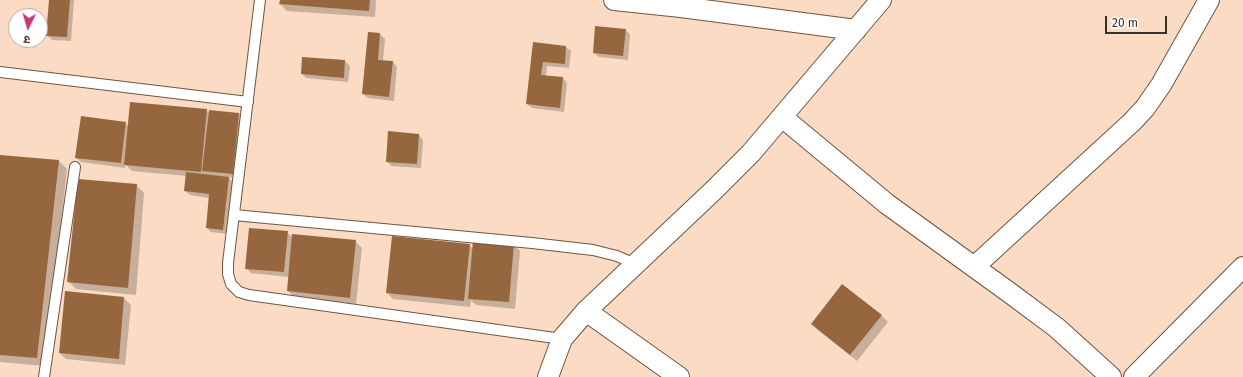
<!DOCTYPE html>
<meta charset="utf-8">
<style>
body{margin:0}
#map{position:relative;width:1243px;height:377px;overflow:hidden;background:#fbdbc3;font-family:"Fira Sans","Noto Sans Devanagari",sans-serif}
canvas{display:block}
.north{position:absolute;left:8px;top:8px;width:40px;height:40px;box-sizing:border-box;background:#fff;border:1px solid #b1aba8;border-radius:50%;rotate:185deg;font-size:11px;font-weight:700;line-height:16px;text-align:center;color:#3b2e25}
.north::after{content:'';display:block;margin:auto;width:14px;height:18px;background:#c53a70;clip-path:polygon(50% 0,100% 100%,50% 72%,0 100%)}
.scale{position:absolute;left:1105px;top:16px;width:62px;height:18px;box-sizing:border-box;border:2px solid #3b2e25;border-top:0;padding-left:5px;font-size:12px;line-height:14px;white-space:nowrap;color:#3b2e25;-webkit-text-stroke:3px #fff;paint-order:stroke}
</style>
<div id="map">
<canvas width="1243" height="377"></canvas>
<div class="north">उ</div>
<div class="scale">20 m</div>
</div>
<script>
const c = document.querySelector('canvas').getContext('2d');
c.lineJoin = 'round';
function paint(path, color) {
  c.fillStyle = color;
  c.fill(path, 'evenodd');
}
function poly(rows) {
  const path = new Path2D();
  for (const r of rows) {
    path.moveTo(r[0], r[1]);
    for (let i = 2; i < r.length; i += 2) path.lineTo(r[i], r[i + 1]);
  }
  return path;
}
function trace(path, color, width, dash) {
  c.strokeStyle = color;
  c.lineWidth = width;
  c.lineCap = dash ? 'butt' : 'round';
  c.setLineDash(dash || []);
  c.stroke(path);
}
paint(poly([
 [50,0,74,0,71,41,52,40,47,35],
 [281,0,376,0,375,17,287,11,280,4],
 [625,30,630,34,628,60,599,57,594,53],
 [369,33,380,34,385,39,383,61,393,62,397,67,394,101,368,98,363,94],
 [534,43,566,47,571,51,569,68,547,66,546,76,563,78,567,83,564,112,532,108,527,104],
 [303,58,345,61,350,66,348,82,306,78,302,74],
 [206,110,209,113,239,113,243,118,237,178,228,177,234,183,228,234,211,232,207,228,210,198,190,195,185,191,187,176,132,171,125,164,125,168,81,162,76,158,125,123,129,127],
 [419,135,423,140,421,168,391,166,387,161],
 [0,156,59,161,67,169,45,366,0,362],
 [136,185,144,193,136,295,76,289,68,281],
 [287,232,293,238,355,241,362,248,356,304,294,297,288,291,289,277,251,273,247,269],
 [469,245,473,249,514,245,520,251,515,309,476,305,471,300,470,307,393,299,387,293],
 [66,292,124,298,131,305,125,365,66,359,60,353],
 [881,315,888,322,857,361,819,331,812,324]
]), '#0003');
paint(poly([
 [49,0,70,0,67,37,46,36],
 [280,0,370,0,369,11,279,4],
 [595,26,626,29,623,56,593,53],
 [368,32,380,33,378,60,393,61,389,97,362,94],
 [533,42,566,46,565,64,543,62,541,75,563,77,560,108,526,104],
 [302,57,345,60,344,78,301,74],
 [130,102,207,109,201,172,124,165],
 [209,110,239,113,233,174,202,171],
 [81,116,126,122,121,163,75,158],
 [388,131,419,134,417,164,386,162],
 [0,155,59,160,37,358,0,355],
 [186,172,229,177,223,230,206,228,209,194,184,191],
 [78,179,137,184,128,288,67,282],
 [249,228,288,231,284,272,245,269],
 [292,234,356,240,350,298,287,291],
 [392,236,470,244,464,301,386,293],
 [473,240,514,244,509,302,468,299],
 [842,284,882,315,850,355,811,324],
 [65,291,124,297,119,359,59,353]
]), '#96663f');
const service = poly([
 [260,0,228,263,228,274,231,284,239,292,249,295,562,339],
 [0,72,248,102],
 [234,215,532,243,593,250,617,256,635,264],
 [44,377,75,167]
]);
const minor = poly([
 [614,0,681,7,856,30],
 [782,117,887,204,1010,293,1057,328,1111,377],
 [974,267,1132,122,1145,108,1161,85,1209,0],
 [586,311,679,377],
 [548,377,562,339,586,311,714,190,751,153,881,0],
 [1134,377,1243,267]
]);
trace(service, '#715540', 12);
trace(minor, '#715540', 22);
trace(service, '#fff', 10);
trace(minor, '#fff', 20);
</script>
